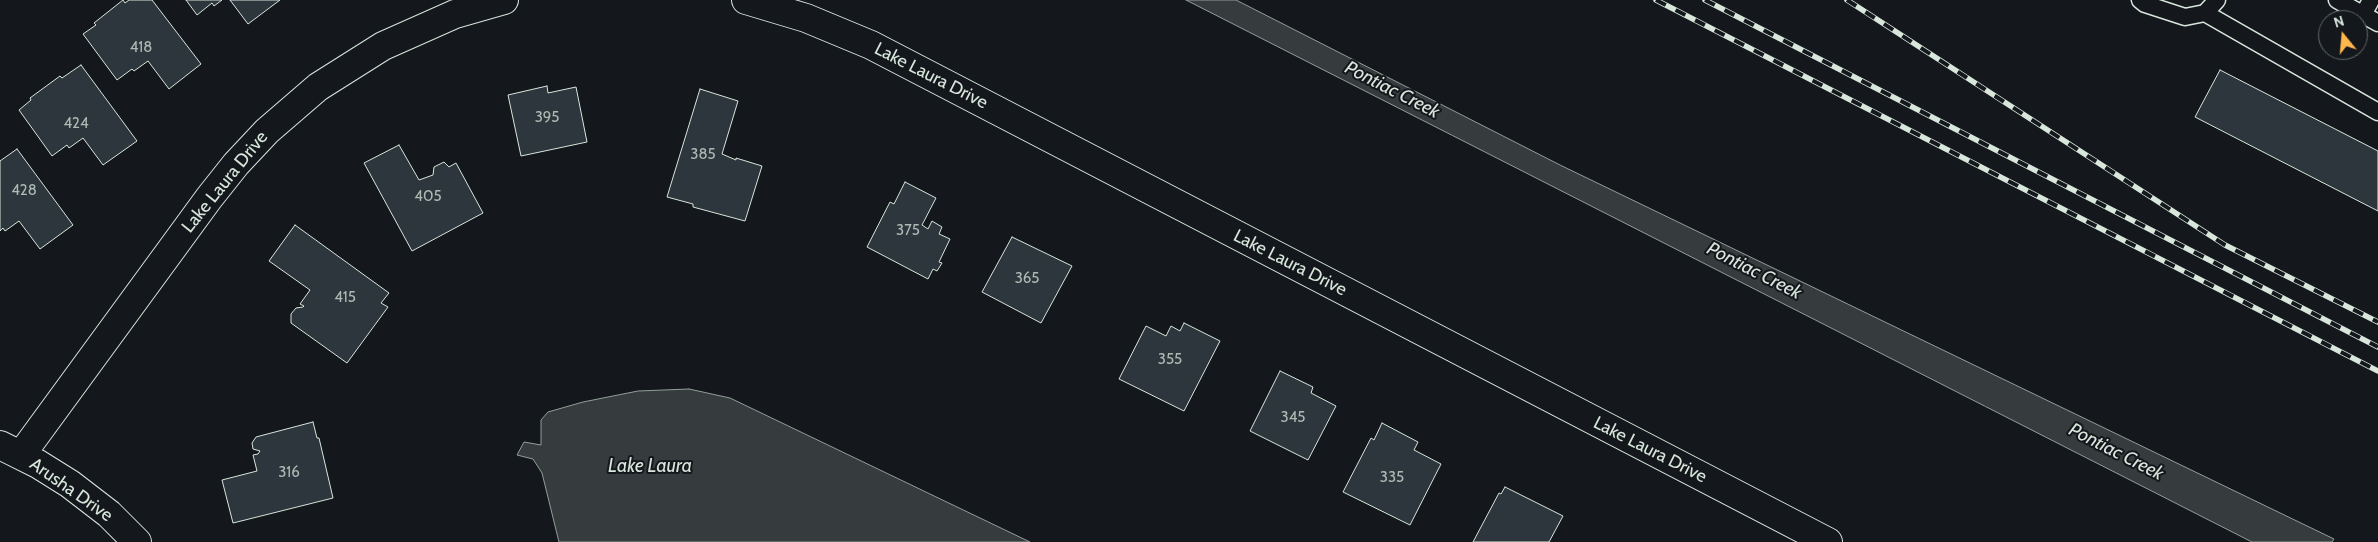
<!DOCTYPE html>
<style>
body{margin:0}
#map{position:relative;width:2378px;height:542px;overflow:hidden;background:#14181c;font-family:Cabin,sans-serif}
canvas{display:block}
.north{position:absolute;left:2318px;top:10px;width:50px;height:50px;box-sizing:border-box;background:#14181c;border:1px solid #626a69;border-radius:50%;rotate:343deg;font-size:14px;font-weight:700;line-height:20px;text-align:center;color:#d8e6dc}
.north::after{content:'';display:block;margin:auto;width:18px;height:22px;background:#ffb74d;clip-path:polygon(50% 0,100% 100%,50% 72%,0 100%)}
</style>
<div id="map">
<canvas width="2378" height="542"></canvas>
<div class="north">N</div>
</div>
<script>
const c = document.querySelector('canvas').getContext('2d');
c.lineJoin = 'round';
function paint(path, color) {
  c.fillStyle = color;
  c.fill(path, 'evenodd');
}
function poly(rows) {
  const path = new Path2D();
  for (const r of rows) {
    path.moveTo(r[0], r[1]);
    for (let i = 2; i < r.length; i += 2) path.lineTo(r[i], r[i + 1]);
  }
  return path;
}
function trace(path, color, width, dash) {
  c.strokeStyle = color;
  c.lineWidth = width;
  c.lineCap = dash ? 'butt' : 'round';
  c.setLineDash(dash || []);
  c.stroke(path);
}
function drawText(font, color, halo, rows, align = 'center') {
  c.font = font + ' Cabin,sans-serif';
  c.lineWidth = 4;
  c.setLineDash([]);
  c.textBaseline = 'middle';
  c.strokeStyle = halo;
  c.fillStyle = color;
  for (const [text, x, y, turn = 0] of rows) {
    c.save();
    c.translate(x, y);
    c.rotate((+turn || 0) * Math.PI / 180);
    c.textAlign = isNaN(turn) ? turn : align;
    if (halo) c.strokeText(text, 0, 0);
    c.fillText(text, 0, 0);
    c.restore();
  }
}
const water = poly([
 [1186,0,1236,0,1560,165,2334,539,2332,542,2252,542,1186,0],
 [689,389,730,398,1030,542,559,542,542,473,533,459,517,455,524,442,541,445,541,420,548,412,583,402,638,391,689,389]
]);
paint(water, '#363b3e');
trace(water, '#939e99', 1);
const building = poly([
 [123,0,125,3,129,0,152,0,201,64,169,89,148,61,134,71,132,69,117,80,83,34,96,25,94,23,123,0],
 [186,0,222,0,214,6,212,3,197,15,186,0],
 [230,0,280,0,248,24,230,0],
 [81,65,137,141,103,165,83,138,69,148,67,145,52,156,19,110,31,100,30,98,60,76,62,78,81,65],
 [2220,70,2378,151,2378,211,2195,117,2220,70],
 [547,86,548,93,576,87,587,142,521,156,508,95,547,86],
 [700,89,738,101,722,154,736,160,736,158,762,166,745,221,693,207,693,204,667,197,700,89],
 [399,145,419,180,433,175,434,167,444,162,449,167,456,163,483,213,412,251,364,163,399,145],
 [17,149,73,225,40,249,19,221,5,231,3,228,0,231,0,161,17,149],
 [905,182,936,198,922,225,928,229,932,221,942,227,939,234,950,239,939,262,942,263,937,271,933,269,928,279,867,247,890,202,894,204,905,182],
 [295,225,389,293,381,303,388,307,347,363,291,323,291,314,296,308,303,307,304,306,300,304,310,290,269,261,295,225],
 [1012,237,1072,266,1041,323,982,292,1012,237],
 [1184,323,1220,341,1184,411,1119,379,1146,326,1166,336,1171,326,1180,331,1184,323],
 [1280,371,1313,387,1311,393,1336,406,1308,460,1250,431,1280,371],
 [313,422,317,438,319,438,333,498,233,523,222,480,257,471,253,455,258,454,260,451,253,449,252,443,256,437,313,422],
 [1382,423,1418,442,1414,450,1441,464,1410,525,1343,492,1371,438,1374,440,1382,423],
 [1505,487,1563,516,1549,542,1473,542,1499,493,1501,494,1505,487]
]);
paint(building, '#2c363c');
trace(building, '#d8e6dc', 1);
const lane = poly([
 [2140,0,2145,4,2185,17,2205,13,2217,0],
 [2337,0,2378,23],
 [2205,13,2378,112],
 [2363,15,2371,0]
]);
const street = poly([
 [746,0,806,18,871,45,1828,542],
 [0,445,38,464,70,484,109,514,137,542],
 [21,455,209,198,236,164,267,131,318,87,383,46,455,14,504,0]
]);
trace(lane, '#d8e6dc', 19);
trace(street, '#d8e6dc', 30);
trace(lane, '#14181c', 16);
trace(street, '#14181c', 28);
const rail = poly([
 [1656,0,2378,371],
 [1705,0,2378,347],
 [1847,0,2225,245,2378,322]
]);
trace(rail, '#d8e6dc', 5.5);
trace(rail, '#14181c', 4, [11]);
drawText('15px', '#adbab4', null, [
 ["418",141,48],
 ["395",547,118],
 ["424",76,124],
 ["385",703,155],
 ["428",24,191],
 ["405",428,197],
 ["375",908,231],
 ["365",1027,279],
 ["415",345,298],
 ["355",1170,360],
 ["345",1293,418],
 ["316",289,473],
 ["335",1392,478]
]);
drawText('18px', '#d8e6dc', '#14181c', [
 ["Lake Laura Drive",931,76,27],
 ["Lake Laura Drive",225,182,-51],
 ["Lake Laura Drive",1290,263,27],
 ["Lake Laura Drive",1650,450,27],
 ["Arusha Drive",71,490,35]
]);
drawText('italic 19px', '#d8e6dc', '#14181c', [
 ["Pontiac Creek",1392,90,27],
 ["Pontiac Creek",1754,271,27],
 ["Pontiac Creek",2116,452,27],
 ["Lake Laura",650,466]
]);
</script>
